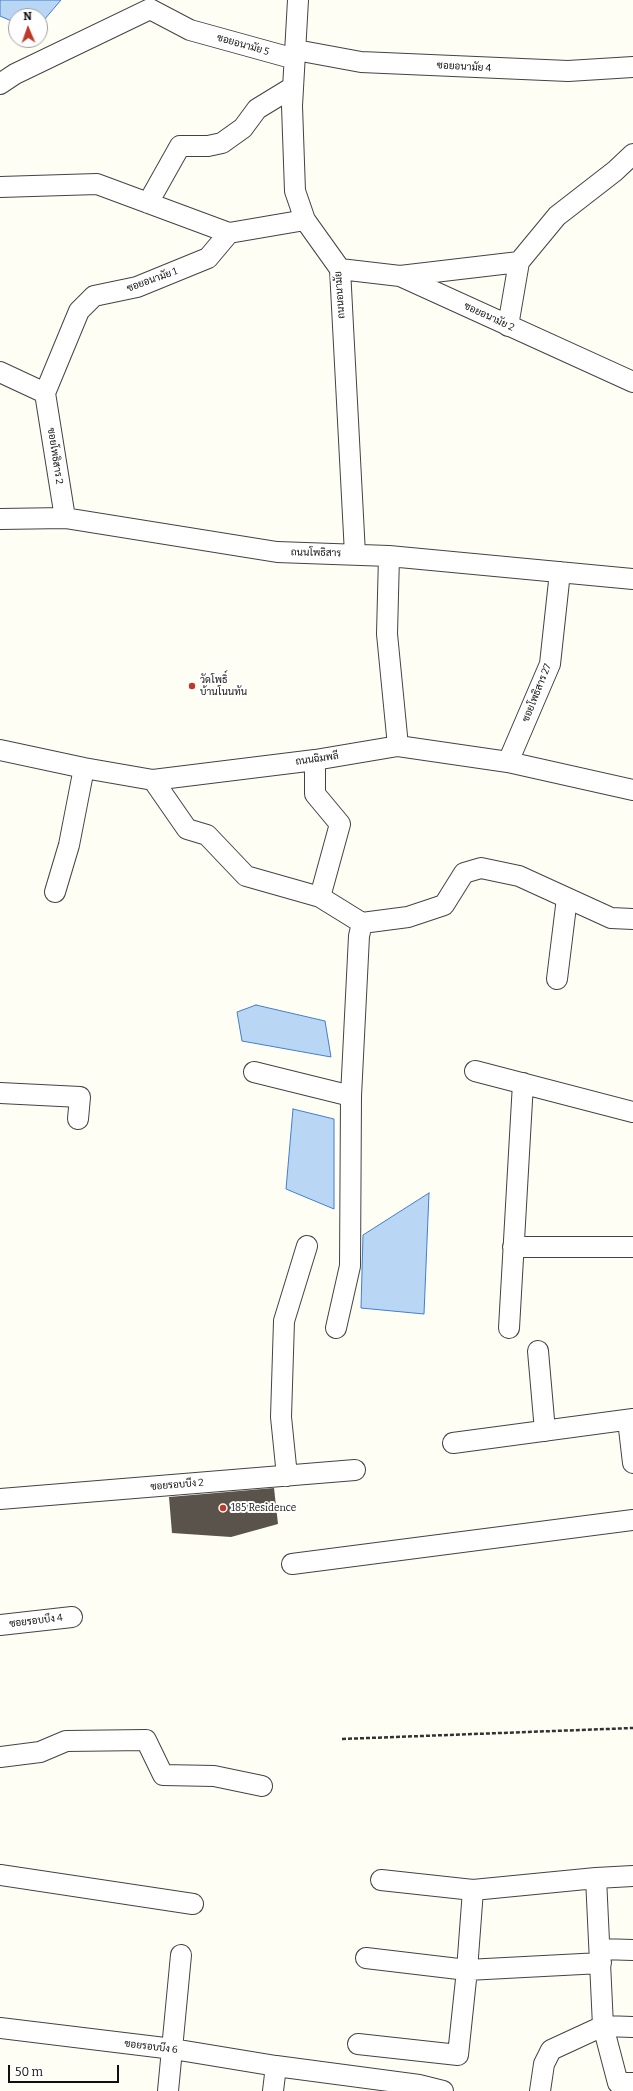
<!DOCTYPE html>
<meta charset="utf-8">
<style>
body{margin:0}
#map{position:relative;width:633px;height:2091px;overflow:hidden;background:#fffef4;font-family:Bitter,serif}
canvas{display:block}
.north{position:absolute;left:8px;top:8px;width:40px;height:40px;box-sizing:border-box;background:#fff;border:1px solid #9f9f9f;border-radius:50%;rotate:358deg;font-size:11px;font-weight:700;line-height:16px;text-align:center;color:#101010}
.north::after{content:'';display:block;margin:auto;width:14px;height:18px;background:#bf392a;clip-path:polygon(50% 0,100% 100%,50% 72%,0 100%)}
.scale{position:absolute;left:8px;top:2065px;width:111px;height:18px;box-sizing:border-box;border:2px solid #101010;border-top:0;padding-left:5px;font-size:12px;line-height:14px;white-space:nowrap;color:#101010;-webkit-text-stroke:3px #fff;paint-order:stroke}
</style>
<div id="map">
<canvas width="633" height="2091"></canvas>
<div class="north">N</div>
<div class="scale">50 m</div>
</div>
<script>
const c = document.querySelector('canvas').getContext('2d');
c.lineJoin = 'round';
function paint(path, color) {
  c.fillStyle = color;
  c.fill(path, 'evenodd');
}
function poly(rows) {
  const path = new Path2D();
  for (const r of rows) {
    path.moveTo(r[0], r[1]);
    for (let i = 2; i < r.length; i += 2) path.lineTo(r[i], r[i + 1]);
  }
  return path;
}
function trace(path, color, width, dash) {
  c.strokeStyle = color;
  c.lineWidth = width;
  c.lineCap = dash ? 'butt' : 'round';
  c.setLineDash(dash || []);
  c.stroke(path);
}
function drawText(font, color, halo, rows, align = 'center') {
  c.font = font + ' Bitter,Sarabun,serif';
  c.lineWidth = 4;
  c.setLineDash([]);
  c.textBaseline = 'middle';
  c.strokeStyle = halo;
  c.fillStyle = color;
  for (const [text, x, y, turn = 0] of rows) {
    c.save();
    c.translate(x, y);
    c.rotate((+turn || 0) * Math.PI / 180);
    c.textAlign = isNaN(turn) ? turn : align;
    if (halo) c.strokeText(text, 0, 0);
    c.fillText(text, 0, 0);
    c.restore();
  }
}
const water = poly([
 [0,0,61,0,44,20,40,22,40,16,16,16,16,23,0,16,0,0],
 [256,1005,325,1021,331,1057,242,1041,237,1012,256,1005],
 [293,1109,334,1119,334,1209,286,1189,293,1109],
 [429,1193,424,1314,361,1308,363,1235,429,1193]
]);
paint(water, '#b9d6f5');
trace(water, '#417fcb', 1);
paint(poly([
 [274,1488,278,1524,231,1537,172,1533,169,1497]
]), '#59534c');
const minor = poly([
 [298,0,292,106,295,191,305,220,340,269,355,554],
 [296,50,361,62,568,71,633,67],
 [0,84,15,74,150,9,190,30,295,59],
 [0,187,97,184,229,233],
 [148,203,180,146,208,146,222,143,243,128,257,109,293,87],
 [340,269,400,276,633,382],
 [400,276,519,262],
 [508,326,519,262,557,216,615,171,633,154],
 [0,372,45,393],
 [45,393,79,311,94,296,137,287,208,258,229,233,305,220],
 [45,393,65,518],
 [0,519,65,518,277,552,389,556,633,579],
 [389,556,387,634,398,746],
 [0,750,84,768,153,780,315,760,398,746,508,762,633,790],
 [315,760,315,794,340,824,320,897],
 [508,762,550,664,560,572],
 [153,780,187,829,207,835,246,876,320,897,362,923,408,917,444,905,464,873,481,868,519,876,611,918,633,919],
 [55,892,69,845,84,768],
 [557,979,567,898],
 [475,1071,633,1112],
 [254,1072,351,1096],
 [0,1093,80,1097,78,1119],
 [513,1247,633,1247],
 [336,1328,350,1266,351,1096,359,936,362,923],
 [509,1328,523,1083],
 [538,1351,545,1431],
 [628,1420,633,1463],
 [453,1443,633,1419],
 [287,1476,281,1417,284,1321,307,1246],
 [0,1499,355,1470],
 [292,1564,633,1520],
 [0,1625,72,1617],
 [0,1757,40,1752,66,1741,146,1740,163,1775,214,1776,262,1786],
 [0,1875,193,1904],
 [381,1880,473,1890,596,1878],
 [600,1949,633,1950],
 [366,1958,467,1970,601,1963],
 [633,2027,603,2026,618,2083,633,2083],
 [0,2028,173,2049,276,2066,419,2085,443,2091],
 [358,2044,458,2055,467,1970,473,1890],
 [168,2091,181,1955],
 [273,2091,276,2066],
 [540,2091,544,2064,551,2050,603,2026,596,1878,633,1876]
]);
trace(minor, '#434343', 22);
trace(poly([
 [342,1739,633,1728]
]), '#323232', 2.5, [4, 2]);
trace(minor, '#fff', 20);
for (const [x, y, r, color] of [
 [192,686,4,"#bf392a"],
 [223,1508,4,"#bf392a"]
]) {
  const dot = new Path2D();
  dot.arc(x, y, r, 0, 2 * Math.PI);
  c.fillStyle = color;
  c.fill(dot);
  trace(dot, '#fff', 1.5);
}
drawText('10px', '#101010', '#fff', [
 ["ซอยอนามัย 5",243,45,16],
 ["ซอยอนามัย 4",464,67,3],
 ["ซอยอนามัย 1",152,280,-20],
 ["ถนนอนามัย",340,295,-94],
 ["ซอยอนามัย 2",489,317,25],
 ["ซอยโพธิสาร 2",55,456,81],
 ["ถนนโพธิสาร",316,553,1],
 ["ซอยโพธิสาร 27",537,693,-68],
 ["ถนนฉิมพลี",317,759,-8],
 ["ซอยรอบบึง 2",177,1485,-5],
 ["ซอยรอบบึง 4",36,1621,-7],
 ["ซอยรอบบึง 6",151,2047,7]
]);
drawText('10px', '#101010', '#fff', [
 ["วัดโพธิ์",200,680],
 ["บ้านโนนทัน",200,692],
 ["185 Residence",231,1508]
], 'left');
</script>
